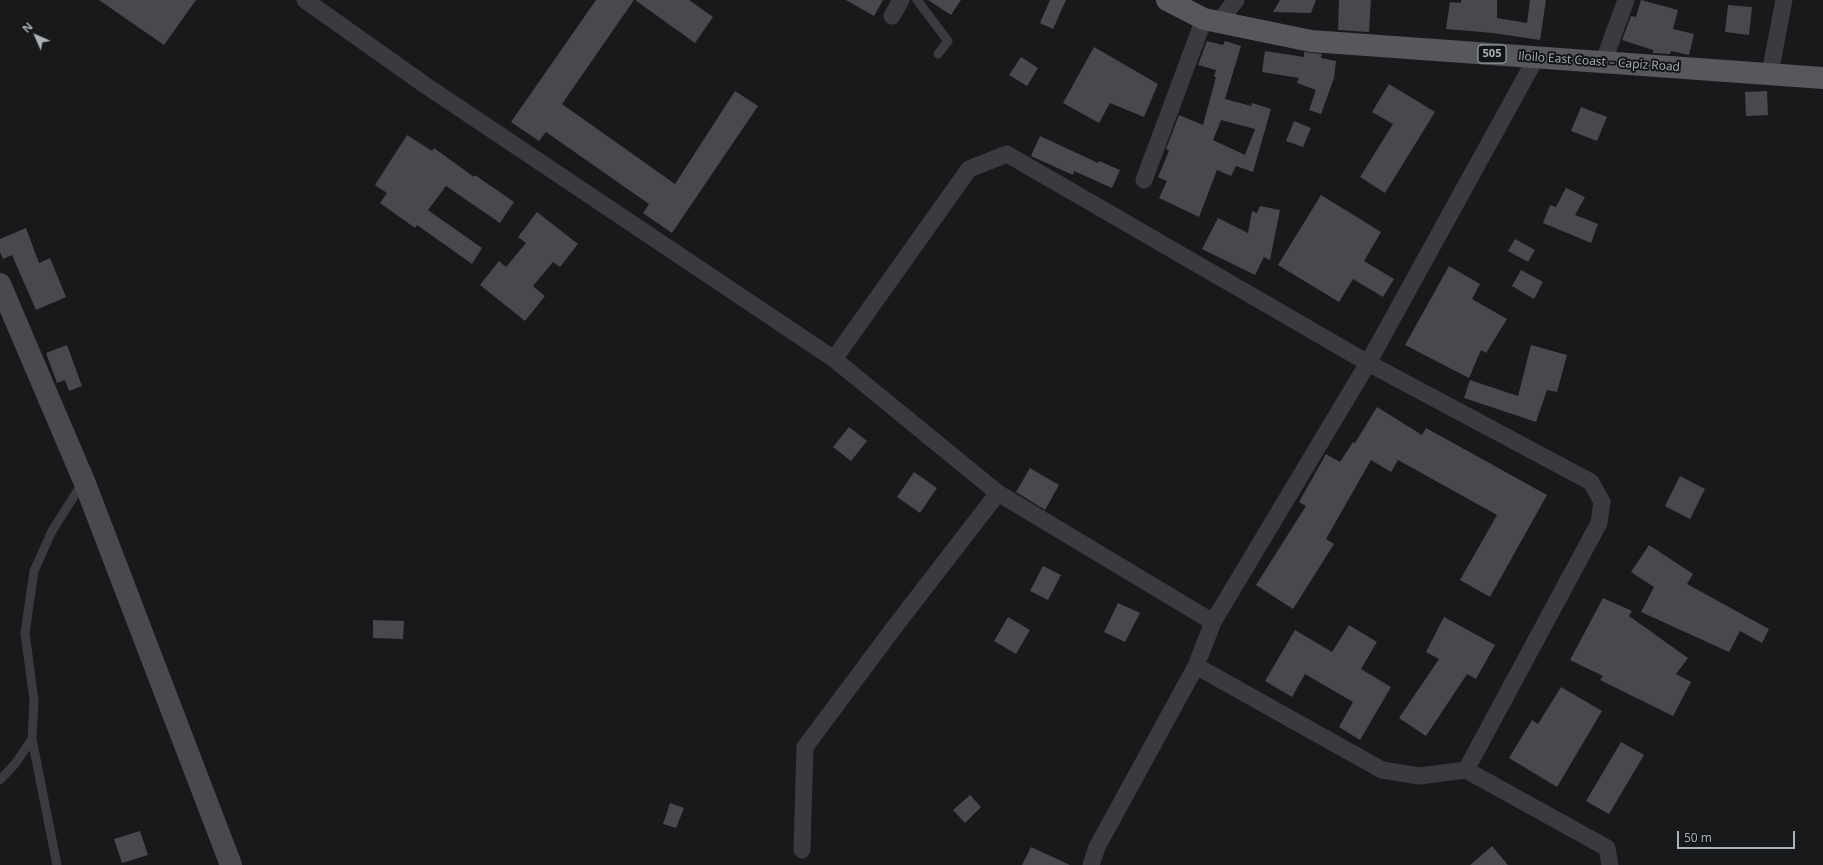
<!DOCTYPE html>
<meta charset="utf-8">
<style>
body{margin:0}
#map{position:relative;width:1823px;height:865px;overflow:hidden;background:#18191a;font-family:"Open Sans",sans-serif}
canvas{display:block}
.north{position:absolute;left:16px;top:16px;width:40px;height:40px;-webkit-text-stroke:3px #131415;paint-order:stroke;rotate:315deg;font-size:11px;font-weight:700;line-height:16px;text-align:center;color:#acb1b9}
.north::after{content:'';display:block;margin:auto;width:14px;height:18px;background:#acb1b9;clip-path:polygon(50% 0,100% 100%,50% 72%,0 100%)}
.scale{position:absolute;left:1677px;top:831px;width:118px;height:18px;box-sizing:border-box;border:2px solid #acb1b9;border-top:0;padding-left:5px;font-size:12px;line-height:14px;white-space:nowrap;color:#acb1b9;-webkit-text-stroke:3px #131415;paint-order:stroke}
</style>
<div id="map">
<canvas width="1823" height="865"></canvas>
<div class="north">N</div>
<div class="scale">50 m</div>
</div>
<script>
const c = document.querySelector('canvas').getContext('2d');
c.lineJoin = 'round';
function paint(path, color) {
  c.fillStyle = color;
  c.fill(path, 'evenodd');
}
function poly(rows) {
  const path = new Path2D();
  for (const r of rows) {
    path.moveTo(r[0], r[1]);
    for (let i = 2; i < r.length; i += 2) path.lineTo(r[i], r[i + 1]);
  }
  return path;
}
function trace(path, color, width, dash) {
  c.strokeStyle = color;
  c.lineWidth = width;
  c.lineCap = dash ? 'butt' : 'round';
  c.setLineDash(dash || []);
  c.stroke(path);
}
function drawText(font, color, halo, rows, align = 'center') {
  c.font = font + ' "Open Sans",sans-serif';
  c.lineWidth = 4;
  c.setLineDash([]);
  c.textBaseline = 'middle';
  c.strokeStyle = halo;
  c.fillStyle = color;
  for (const [text, x, y, turn = 0] of rows) {
    c.save();
    c.translate(x, y);
    c.rotate((+turn || 0) * Math.PI / 180);
    c.textAlign = isNaN(turn) ? turn : align;
    if (halo) c.strokeText(text, 0, 0);
    c.fillText(text, 0, 0);
    c.restore();
  }
}
paint(poly([
 [99,0,196,0,164,45],
 [596,0,634,0,562,104,675,184,735,91,758,106,672,233,643,213,649,204,546,132,539,141,511,122],
 [635,0,689,0,713,17,695,43],
 [846,0,883,0,874,16],
 [928,0,961,0,951,15],
 [1050,0,1066,0,1053,29,1040,23],
 [1280,0,1316,0,1311,13,1273,12],
 [1339,0,1371,0,1369,32,1338,30],
 [1461,0,1497,0,1497,18,1527,23,1530,0,1546,0,1540,40,1493,33,1446,29,1450,2,1461,3],
 [1641,0,1678,10,1673,29,1694,34,1689,55,1671,51,1670,54,1653,53,1653,50,1622,40,1631,16,1636,17],
 [1728,5,1752,7,1749,35,1725,32],
 [1207,41,1223,45,1225,41,1241,46,1225,99,1251,106,1252,103,1271,109,1253,172,1236,166,1231,176,1217,170,1199,217,1159,198,1167,181,1158,177,1169,151,1166,149,1179,115,1203,125,1216,77,1214,77,1216,70,1198,65],
 [1221,120,1255,129,1245,155,1213,140],
 [1094,47,1158,84,1144,117,1110,103,1099,123,1063,103],
 [1265,51,1304,57,1304,52,1322,54,1321,58,1336,61,1334,78,1321,114,1309,110,1316,90,1297,83,1299,78,1262,72],
 [1021,57,1038,68,1027,86,1009,75],
 [1389,84,1435,112,1385,193,1360,177,1393,124,1372,112],
 [1767,91,1768,115,1746,116,1745,92],
 [1581,107,1607,117,1597,141,1571,131],
 [1294,121,1311,128,1303,147,1286,141],
 [407,135,432,151,434,148,474,177,475,175,514,202,500,223,446,186,428,210,482,248,472,264,417,225,415,228,380,203,387,193,375,185],
 [1040,136,1098,163,1099,161,1120,170,1112,188,1074,171,1073,175,1031,156],
 [1566,188,1585,197,1575,215,1598,224,1591,243,1543,223,1550,205,1556,207],
 [1321,195,1381,232,1364,261,1394,279,1383,297,1353,279,1339,302,1278,265],
 [1260,206,1280,210,1270,260,1264,257,1255,275,1202,249,1218,218,1248,233,1252,211,1257,213],
 [537,212,578,244,560,267,553,262,533,286,545,296,525,321,480,285,499,261,506,267,526,243,518,237],
 [26,228,39,263,50,258,66,297,36,310,12,255,3,259,0,252,0,239],
 [1515,239,1535,250,1528,262,1508,251],
 [1449,266,1480,284,1472,299,1507,319,1486,353,1481,350,1469,378,1405,345],
 [1521,270,1543,282,1534,299,1512,286],
 [67,345,82,386,69,391,65,380,57,383,46,353],
 [1531,345,1567,355,1557,392,1547,390,1536,422,1464,398,1470,380,1518,396],
 [1377,407,1422,435,1426,428,1547,495,1490,597,1460,580,1497,515,1398,460,1391,472,1371,460,1326,539,1334,544,1293,609,1256,585,1306,506,1299,502,1326,454,1340,462,1353,442,1355,443],
 [849,427,867,441,851,461,833,447],
 [1030,468,1059,485,1045,510,1016,492],
 [914,472,937,488,920,513,897,497],
 [1680,476,1705,489,1690,519,1665,506],
 [1649,545,1693,574,1687,584,1769,629,1762,643,1740,631,1729,652,1641,612,1654,587,1631,572],
 [1043,566,1061,575,1048,600,1030,591],
 [1603,598,1632,611,1629,616,1688,658,1676,674,1691,682,1673,716,1600,680,1603,676,1570,660],
 [1118,603,1140,613,1125,642,1104,632],
 [1008,617,1030,630,1016,654,994,641],
 [1444,617,1495,645,1476,679,1467,674,1426,736,1399,718,1439,659,1426,652],
 [373,620,404,621,403,639,373,638],
 [1349,625,1377,642,1361,669,1391,687,1360,740,1339,727,1353,702,1305,674,1292,697,1265,681,1295,630,1332,652],
 [1561,687,1602,711,1557,787,1509,758,1532,720,1538,724],
 [1621,742,1644,755,1609,814,1586,801],
 [970,795,981,807,965,823,953,810],
 [670,803,684,808,676,828,663,824],
 [140,831,148,855,122,863,114,839],
 [1492,846,1508,865,1470,865],
 [1031,847,1070,865,1022,865]
]), '#48494d');
trace(poly([
 [917,0,948,41,938,54],
 [32,739,57,865],
 [0,780,15,764,32,739,34,700,25,633,34,571,52,531,83,482]
]), '#3a3b3f', 9);
trace(poly([
 [305,0,425,85,834,359,998,493,1213,622,1368,363,1536,58],
 [892,16,901,0],
 [1218,23,1236,0],
 [1603,63,1626,0],
 [1770,73,1784,0],
 [1144,180,1204,19],
 [834,359,969,169,1007,154,1368,363,1591,482,1602,502,1599,523,1466,770,1419,776,1382,770,1196,666],
 [1466,770,1607,848,1610,865],
 [802,850,805,747,896,625,998,493],
 [1091,865,1097,847,1196,666,1213,622]
]), '#3a3b3f', 17);
trace(poly([
 [0,284,84,481,231,865]
]), '#484a4f', 22);
trace(poly([
 [1167,0,1204,19,1311,41,1823,78]
]), '#56585e', 22);
for (const [x, y, w] of [
 [1492,54,28]
]) {
  const box = new Path2D();
  box.roundRect(x - w / 2, y - 9, w, 18, 3);
  c.fillStyle = '#131415';
  c.fill(box);
  trace(box, '#acb1b9', 1);
}
drawText('bold 11px', '#acb1b9', null, [
 ["505",1492,54]
]);
drawText('12px', '#acb1b9', '#131415', [
 ["Iloilo East Coast – Capiz Road",1599,62,4]
]);
</script>
